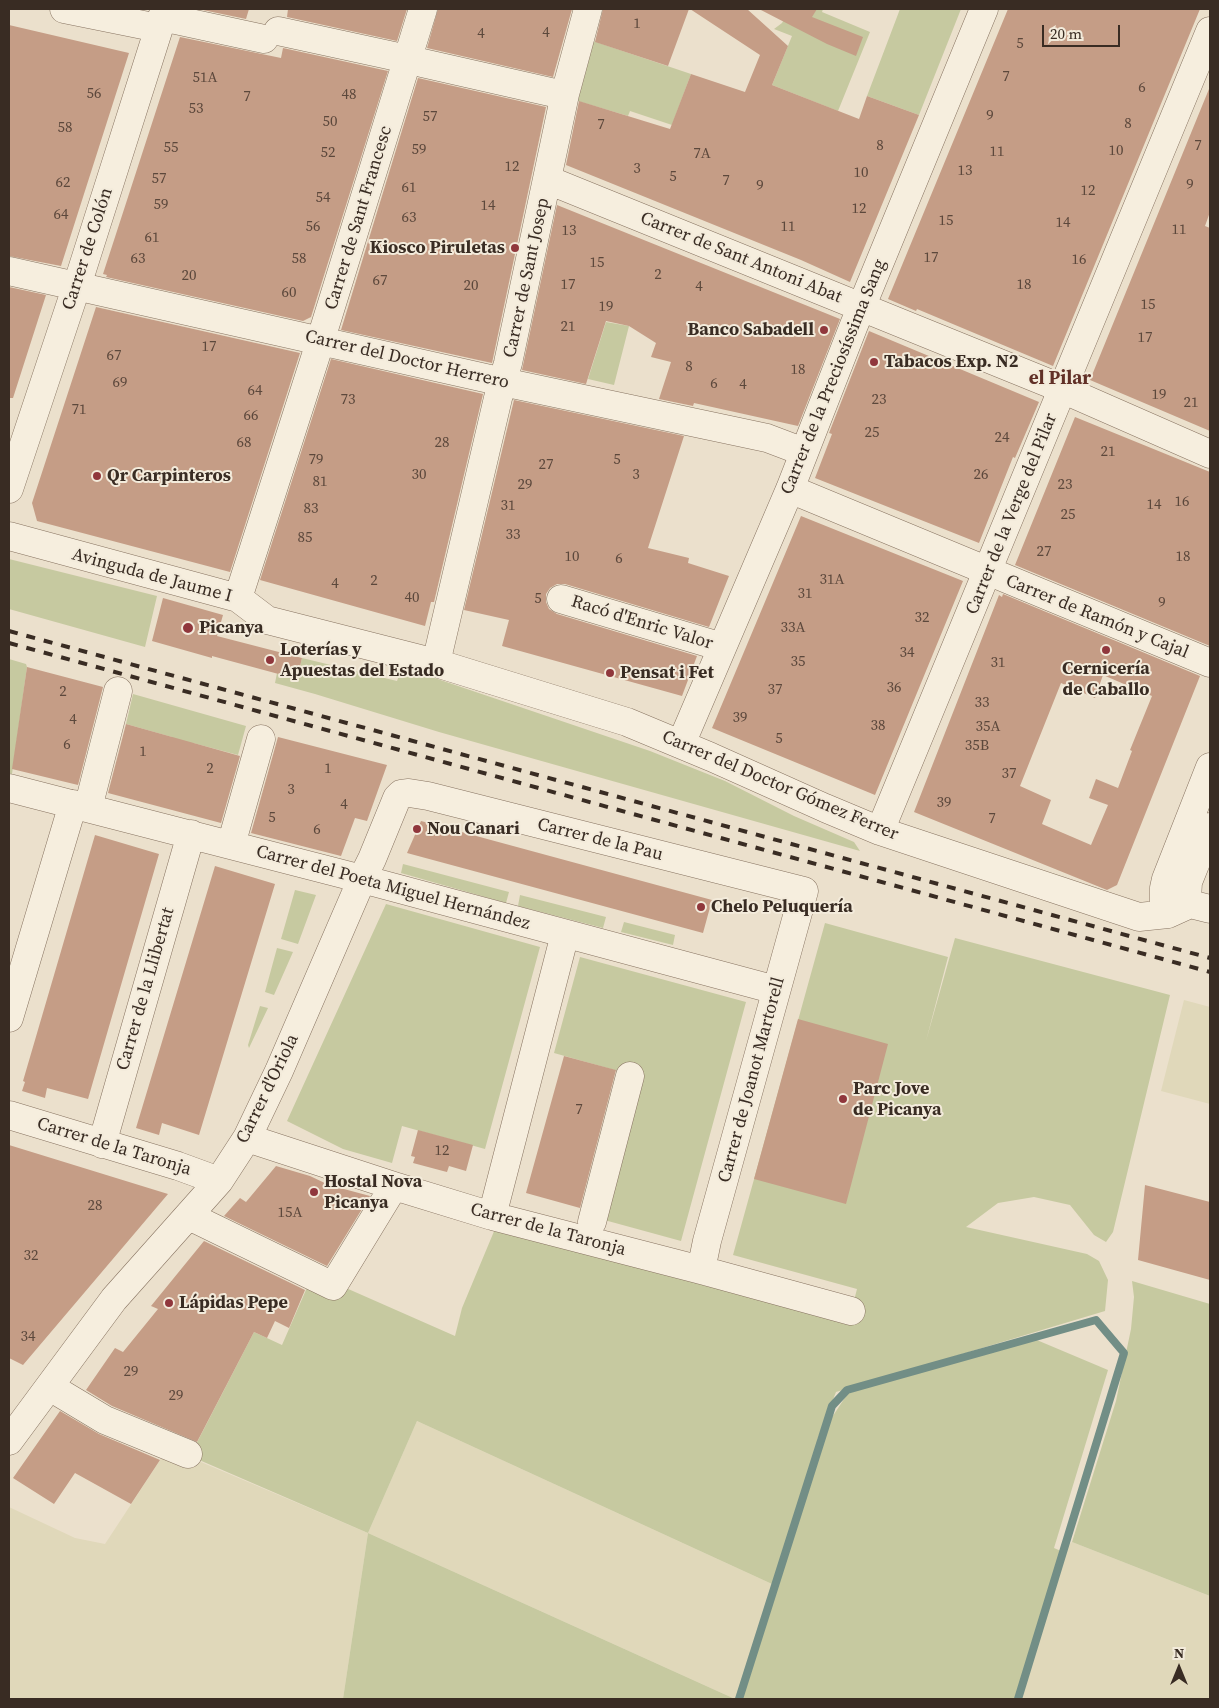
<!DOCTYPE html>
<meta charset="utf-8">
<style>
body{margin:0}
#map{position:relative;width:1219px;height:1708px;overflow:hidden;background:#ebe0cc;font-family:"Source Serif 4",serif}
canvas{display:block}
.frame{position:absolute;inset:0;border:10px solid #392c23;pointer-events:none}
.north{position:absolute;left:1154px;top:1643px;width:50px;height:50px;-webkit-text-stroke:4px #f3ebdb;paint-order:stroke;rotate:0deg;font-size:14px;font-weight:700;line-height:20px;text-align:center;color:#392c23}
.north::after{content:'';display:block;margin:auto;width:18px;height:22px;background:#392c23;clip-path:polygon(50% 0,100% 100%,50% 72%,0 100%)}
.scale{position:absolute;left:1042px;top:25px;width:78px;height:22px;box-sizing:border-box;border:2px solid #392c23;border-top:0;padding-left:6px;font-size:15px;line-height:18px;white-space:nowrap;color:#392c23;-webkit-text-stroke:4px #f3ebdb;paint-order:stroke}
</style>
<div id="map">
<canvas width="1219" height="1708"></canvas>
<div class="frame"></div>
<div class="north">N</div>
<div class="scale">20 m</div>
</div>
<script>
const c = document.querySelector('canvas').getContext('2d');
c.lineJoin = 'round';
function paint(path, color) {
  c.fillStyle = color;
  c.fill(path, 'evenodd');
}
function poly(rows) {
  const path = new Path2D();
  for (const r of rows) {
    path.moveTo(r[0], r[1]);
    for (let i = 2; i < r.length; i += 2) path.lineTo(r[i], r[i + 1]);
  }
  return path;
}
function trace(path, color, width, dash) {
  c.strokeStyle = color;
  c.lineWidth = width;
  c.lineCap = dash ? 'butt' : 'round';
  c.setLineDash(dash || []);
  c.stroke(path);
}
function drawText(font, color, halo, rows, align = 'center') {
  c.font = font + ' "Source Serif 4",serif';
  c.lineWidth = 4;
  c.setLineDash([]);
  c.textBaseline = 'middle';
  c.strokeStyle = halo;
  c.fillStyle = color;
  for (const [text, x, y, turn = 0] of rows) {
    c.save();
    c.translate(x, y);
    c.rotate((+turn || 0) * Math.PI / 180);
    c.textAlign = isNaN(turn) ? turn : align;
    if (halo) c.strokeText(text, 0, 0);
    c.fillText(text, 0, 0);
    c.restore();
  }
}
paint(poly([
 [1184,1000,1210,1007,1210,1104,1161,1091],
 [417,1421,772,1584,735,1699,368,1533,343,1699,9,1699,9,1507,75,1538,105,1544,168,1448,368,1533],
 [1072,1542,1210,1596,1210,1699,1019,1699,1061,1551]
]), '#e0d8ba');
paint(poly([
 [790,9,823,9,822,12,870,32,838,111,772,85,792,36,774,29,782,23],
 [900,9,961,9,919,115,867,96],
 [587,39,691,74,672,125,630,111,628,116,571,99],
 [606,322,629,326,614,385,588,379],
 [9,559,157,596,145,647,9,609],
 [302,658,397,681,402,667,650,751,725,781,794,816,854,842,860,851,439,732,315,694,275,683,277,673,297,678],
 [9,659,26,664,27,667,12,774,9,773],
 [133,694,246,726,238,755,193,743,161,777,172,737,126,724],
 [403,864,509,892,506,903,401,873],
 [295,890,316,895,298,944,281,939],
 [520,895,606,917,603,928,518,906],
 [386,904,540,947,485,1149,402,1126,392,1163,343,1149,287,1121],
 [624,922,675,935,673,945,621,932],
 [825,923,948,957,926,1041,955,938,1170,995,1113,1232,1106,1242,1094,1235,1070,1205,1034,1197,998,1203,966,1227,1087,1254,1099,1261,1108,1280,1105,1311,836,1392,817,1440,848,1393,1032,1338,1108,1370,1054,1548,1061,1551,1019,1699,343,1699,368,1533,190,1456,254,1332,282,1345,309,1283,346,1288,455,1336,462,1308,495,1229,848,1324,857,1289,733,1255],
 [417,1421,772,1584,735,1699,368,1533],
 [277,948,293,952,274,995,265,992],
 [580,957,746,1002,681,1241,597,1218,636,1076,554,1053],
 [260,1006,268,1008,249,1048,248,1045],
 [1132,1281,1210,1304,1210,1596,1072,1542,1116,1401,1131,1329,1134,1297]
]), '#c6c9a0');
trace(poly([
 [739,1699,832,1406,847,1390,1096,1320,1124,1353,1018,1699]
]), '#728e86', 8);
paint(poly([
 [198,9,249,9,246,19],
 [288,9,407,9,397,41,287,17],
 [438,9,572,9,553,77,427,48],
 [603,9,689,9,668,66,595,42],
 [690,9,747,9,788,46,772,85,859,119,867,96,919,115,850,282,801,260,566,165,579,101,670,129,691,74,745,92,760,55],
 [759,9,817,9,812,17,863,37,856,56,827,44],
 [1008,9,1200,9,1053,366,917,309,916,311,888,299],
 [9,25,129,53,61,266,9,256],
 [180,37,281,58,283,48,388,71,311,317,303,321,106,277,107,275,103,274],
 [418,78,546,107,492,363,341,330],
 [1209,89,1210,212,1205,226,1210,228,1210,431,1090,380],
 [557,205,840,319,798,426,694,403,693,406,659,399,671,362,651,357,656,343,629,326,606,321,586,384,522,370],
 [9,287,46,295,13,398,9,398],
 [96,307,300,353,230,572,37,521,32,503],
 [869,331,1039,402,1015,458,1013,457,979,543,815,478,832,434,829,433],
 [331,359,483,394,434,602,431,602,425,626,260,580],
 [514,400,684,436,648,548,689,558,688,563,729,576,709,627,565,584,557,584,550,588,546,594,546,602,549,609,557,614,697,656,682,696,502,646,509,620,464,610],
 [1075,417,1210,472,1210,646,1015,565],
 [801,516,963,581,875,795,712,728],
 [1003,594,1200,676,1117,885,1107,890,914,812,999,595,1002,597],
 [1103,675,1152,696,1130,750,1132,751,1118,788,1096,779,1089,798,1108,805,1091,845,1042,824,1051,800,1020,786,1061,683,1095,698],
 [163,598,223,615,217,636,302,658,297,679,212,656,212,658,152,641],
 [27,667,103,687,78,785,12,769],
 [126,724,240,756,221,823,108,793],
 [278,737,387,765,367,821,355,818,341,856,251,833],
 [421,821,712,900,703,933,407,853],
 [95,835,159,854,88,1099,47,1088,45,1098,22,1091,25,1082,23,1081],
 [215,866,275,884,199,1135,162,1123,159,1135,136,1128],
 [798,1019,888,1044,846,1204,754,1179],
 [564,1056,616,1070,580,1208,526,1193],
 [418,1130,473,1145,466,1171,449,1166,447,1172,443,1171,413,1163,415,1157,411,1156],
 [9,1145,168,1194,23,1365,9,1358],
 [276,1166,310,1176,329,1185,370,1196,327,1266,224,1216,240,1198,246,1202],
 [1145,1185,1210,1202,1210,1280,1138,1260],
 [204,1241,305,1290,289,1328,275,1321,267,1338,254,1332,197,1442,112,1406,86,1390,115,1348,123,1352,158,1309,151,1306],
 [60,1411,99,1434,160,1460,131,1504,75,1473,54,1504,13,1478]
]), '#c59d86');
const minor = poly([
 [64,9,158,28],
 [162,17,264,39],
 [278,31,398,57],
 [418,62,559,94],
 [548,180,1046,382,1210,454],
 [9,271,503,382,767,438,804,452],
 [9,489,81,273,165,9],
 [790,489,1210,663],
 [9,536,238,598,267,620,436,663,627,722,711,757,825,808,880,831,1139,917,1168,914,1190,904,1210,909],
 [238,598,316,355,423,9],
 [561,599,722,647],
 [436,663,498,398,508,363,565,94,588,9],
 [681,744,790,489,854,325,984,9],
 [9,788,362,879,776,990],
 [88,808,118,691],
 [880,831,1210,31],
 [231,845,261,739],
 [1190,904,1187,900,1188,882,1210,827],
 [1168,914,1164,901,1164,888,1166,879,1210,767],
 [9,1018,73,804],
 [9,1115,178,1166,219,1181],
 [247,1138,394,1186,492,1216,701,1270,851,1311],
 [102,1144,191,834],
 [189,1216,333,1286,394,1186],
 [492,1216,565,934],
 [592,1222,630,1076],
 [50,1387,105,1420,188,1454],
 [9,1441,114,1299,219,1181,247,1138,279,1071,362,879,372,859,397,798,401,794,409,793,428,796,804,891,707,1241,701,1270]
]);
trace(minor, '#877361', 29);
trace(minor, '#f6eede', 28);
trace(poly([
 [9,631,1210,958],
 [9,643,1210,972]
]), '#392c23', 4, [9, 9]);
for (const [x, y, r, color] of [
 [515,248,5,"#90373c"],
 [824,330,5,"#90373c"],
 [874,362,5,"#90373c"],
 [97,476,5,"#90373c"],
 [188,628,6,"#90373c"],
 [1106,650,5,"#90373c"],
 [270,660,5,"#90373c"],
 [610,673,5,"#90373c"],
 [417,829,5,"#90373c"],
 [701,907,5,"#90373c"],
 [843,1099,5,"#90373c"],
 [314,1192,5,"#90373c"],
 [169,1303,5,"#90373c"]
]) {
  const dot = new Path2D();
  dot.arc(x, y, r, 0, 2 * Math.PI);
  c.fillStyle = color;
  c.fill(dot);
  trace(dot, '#f3ebdb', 2);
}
drawText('15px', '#5c483c', null, [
 ["1",637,24],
 ["4",546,33],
 ["4",481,34],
 ["5",1020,44],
 ["7",1006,77],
 ["51A",205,78],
 ["6",1142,88],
 ["56",94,94],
 ["48",349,95],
 ["7",247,97],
 ["53",196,109],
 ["9",990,116],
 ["57",430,117],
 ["50",330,122],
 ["8",1128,124],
 ["7",601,125],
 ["58",65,128],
 ["8",880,146],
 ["7",1198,146],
 ["55",171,148],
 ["59",419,150],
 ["10",1116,151],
 ["11",997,152],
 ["52",328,153],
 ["7A",702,154],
 ["12",512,167],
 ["3",637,169],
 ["13",965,171],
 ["10",861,173],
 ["5",673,177],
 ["57",159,179],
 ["7",726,181],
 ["62",63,183],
 ["9",1190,185],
 ["9",760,186],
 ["61",409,188],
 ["12",1088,191],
 ["54",323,198],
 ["59",161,205],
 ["14",488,206],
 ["12",859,209],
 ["64",61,215],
 ["63",409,218],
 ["15",946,221],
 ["14",1063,223],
 ["56",313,227],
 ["11",788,227],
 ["11",1179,230],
 ["13",569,231],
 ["61",152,238],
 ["17",931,258],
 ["63",138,259],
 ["58",299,259],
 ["16",1079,260],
 ["15",597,263],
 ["2",658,275],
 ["20",189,276],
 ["67",380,281],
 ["17",568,285],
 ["18",1024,285],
 ["20",471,286],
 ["4",699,287],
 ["60",289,293],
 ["15",1148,305],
 ["19",606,307],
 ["21",568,327],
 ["17",1145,338],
 ["17",209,347],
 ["67",114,356],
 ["8",689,367],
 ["18",798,370],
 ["69",120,383],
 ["6",714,384],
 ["4",743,385],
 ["64",255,391],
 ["19",1159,395],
 ["73",348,400],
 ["23",879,400],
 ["21",1191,403],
 ["71",79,410],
 ["66",251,416],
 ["25",872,433],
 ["24",1002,438],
 ["68",244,443],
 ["28",442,443],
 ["21",1108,452],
 ["79",316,460],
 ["5",617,460],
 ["27",546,465],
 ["30",419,475],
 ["3",636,475],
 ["26",981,475],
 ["81",320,482],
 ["29",525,485],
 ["23",1065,485],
 ["16",1182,502],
 ["14",1154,505],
 ["31",508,506],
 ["83",311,509],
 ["25",1068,515],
 ["33",513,535],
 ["85",305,538],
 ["27",1044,552],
 ["10",572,557],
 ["18",1183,557],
 ["6",619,559],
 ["31A",832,580],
 ["2",374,581],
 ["4",335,584],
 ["31",805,594],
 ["40",412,598],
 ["5",538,599],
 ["9",1162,603],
 ["32",922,618],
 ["33A",793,628],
 ["34",907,653],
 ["35",798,662],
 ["31",998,663],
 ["36",894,688],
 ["37",775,690],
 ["2",63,692],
 ["33",982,703],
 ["39",740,718],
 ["4",73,720],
 ["38",878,726],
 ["35A",988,727],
 ["5",779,739],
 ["6",67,745],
 ["35B",977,746],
 ["1",143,752],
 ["2",210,769],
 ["1",328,769],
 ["37",1009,774],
 ["3",291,790],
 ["39",944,803],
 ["4",344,805],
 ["5",272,818],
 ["7",992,819],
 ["6",317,830],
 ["7",579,1110],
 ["12",442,1151],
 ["28",95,1206],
 ["15A",290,1213],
 ["32",31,1256],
 ["34",28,1337],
 ["29",131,1372],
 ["29",176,1396]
]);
drawText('18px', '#392c23', '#f3ebdb', [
 ["Carrer de Sant Francesc",359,218,-73],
 ["Carrer de Colón",88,249,-72],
 ["Carrer de Sant Antoni Abat",741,258,22],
 ["Carrer de Sant Josep",527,278,-78],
 ["Carrer del Doctor Herrero",407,360,13],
 ["Carrer de la Preciosíssima Sang",834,377,-68],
 ["Carrer de la Verge del Pilar",1012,514,-68],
 ["Avinguda de Jaume I",152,576,15],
 ["Carrer de Ramón y Cajal",1097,617,22],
 ["Racó d'Enric Valor",642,623,17],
 ["Carrer del Doctor Gómez Ferrer",780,786,23],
 ["Carrer de la Pau",600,840,14],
 ["Carrer del Poeta Miguel Hernández",393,888,15],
 ["Carrer de la Llibertat",146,989,-74],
 ["Carrer de Joanot Martorell",752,1080,-75],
 ["Carrer d'Oriola",268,1089,-64],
 ["Carrer de la Taronja",114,1147,17],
 ["Carrer de la Taronja",548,1230,15]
]);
drawText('bold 18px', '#392c23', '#f3ebdb', [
 ["Kiosco Piruletas",505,248,"right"],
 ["Banco Sabadell",814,330,"right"],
 ["Tabacos Exp. N2",884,362],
 ["Qr Carpinteros",107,476],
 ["Picanya",199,628],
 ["Loterías y",280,650],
 ["Apuestas del Estado",280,671],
 ["Cernicería",1106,669,"center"],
 ["de Caballo",1106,690,"center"],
 ["Pensat i Fet",620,673],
 ["Nou Canari",427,829],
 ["Chelo Peluquería",711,907],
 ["Parc Jove",853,1089],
 ["de Picanya",853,1110],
 ["Hostal Nova",324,1182],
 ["Picanya",324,1203],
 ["Lápidas Pepe",179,1303]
], 'left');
drawText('bold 19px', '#613027', '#f3ebdb', [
 ["el Pilar",1060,379]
]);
</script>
